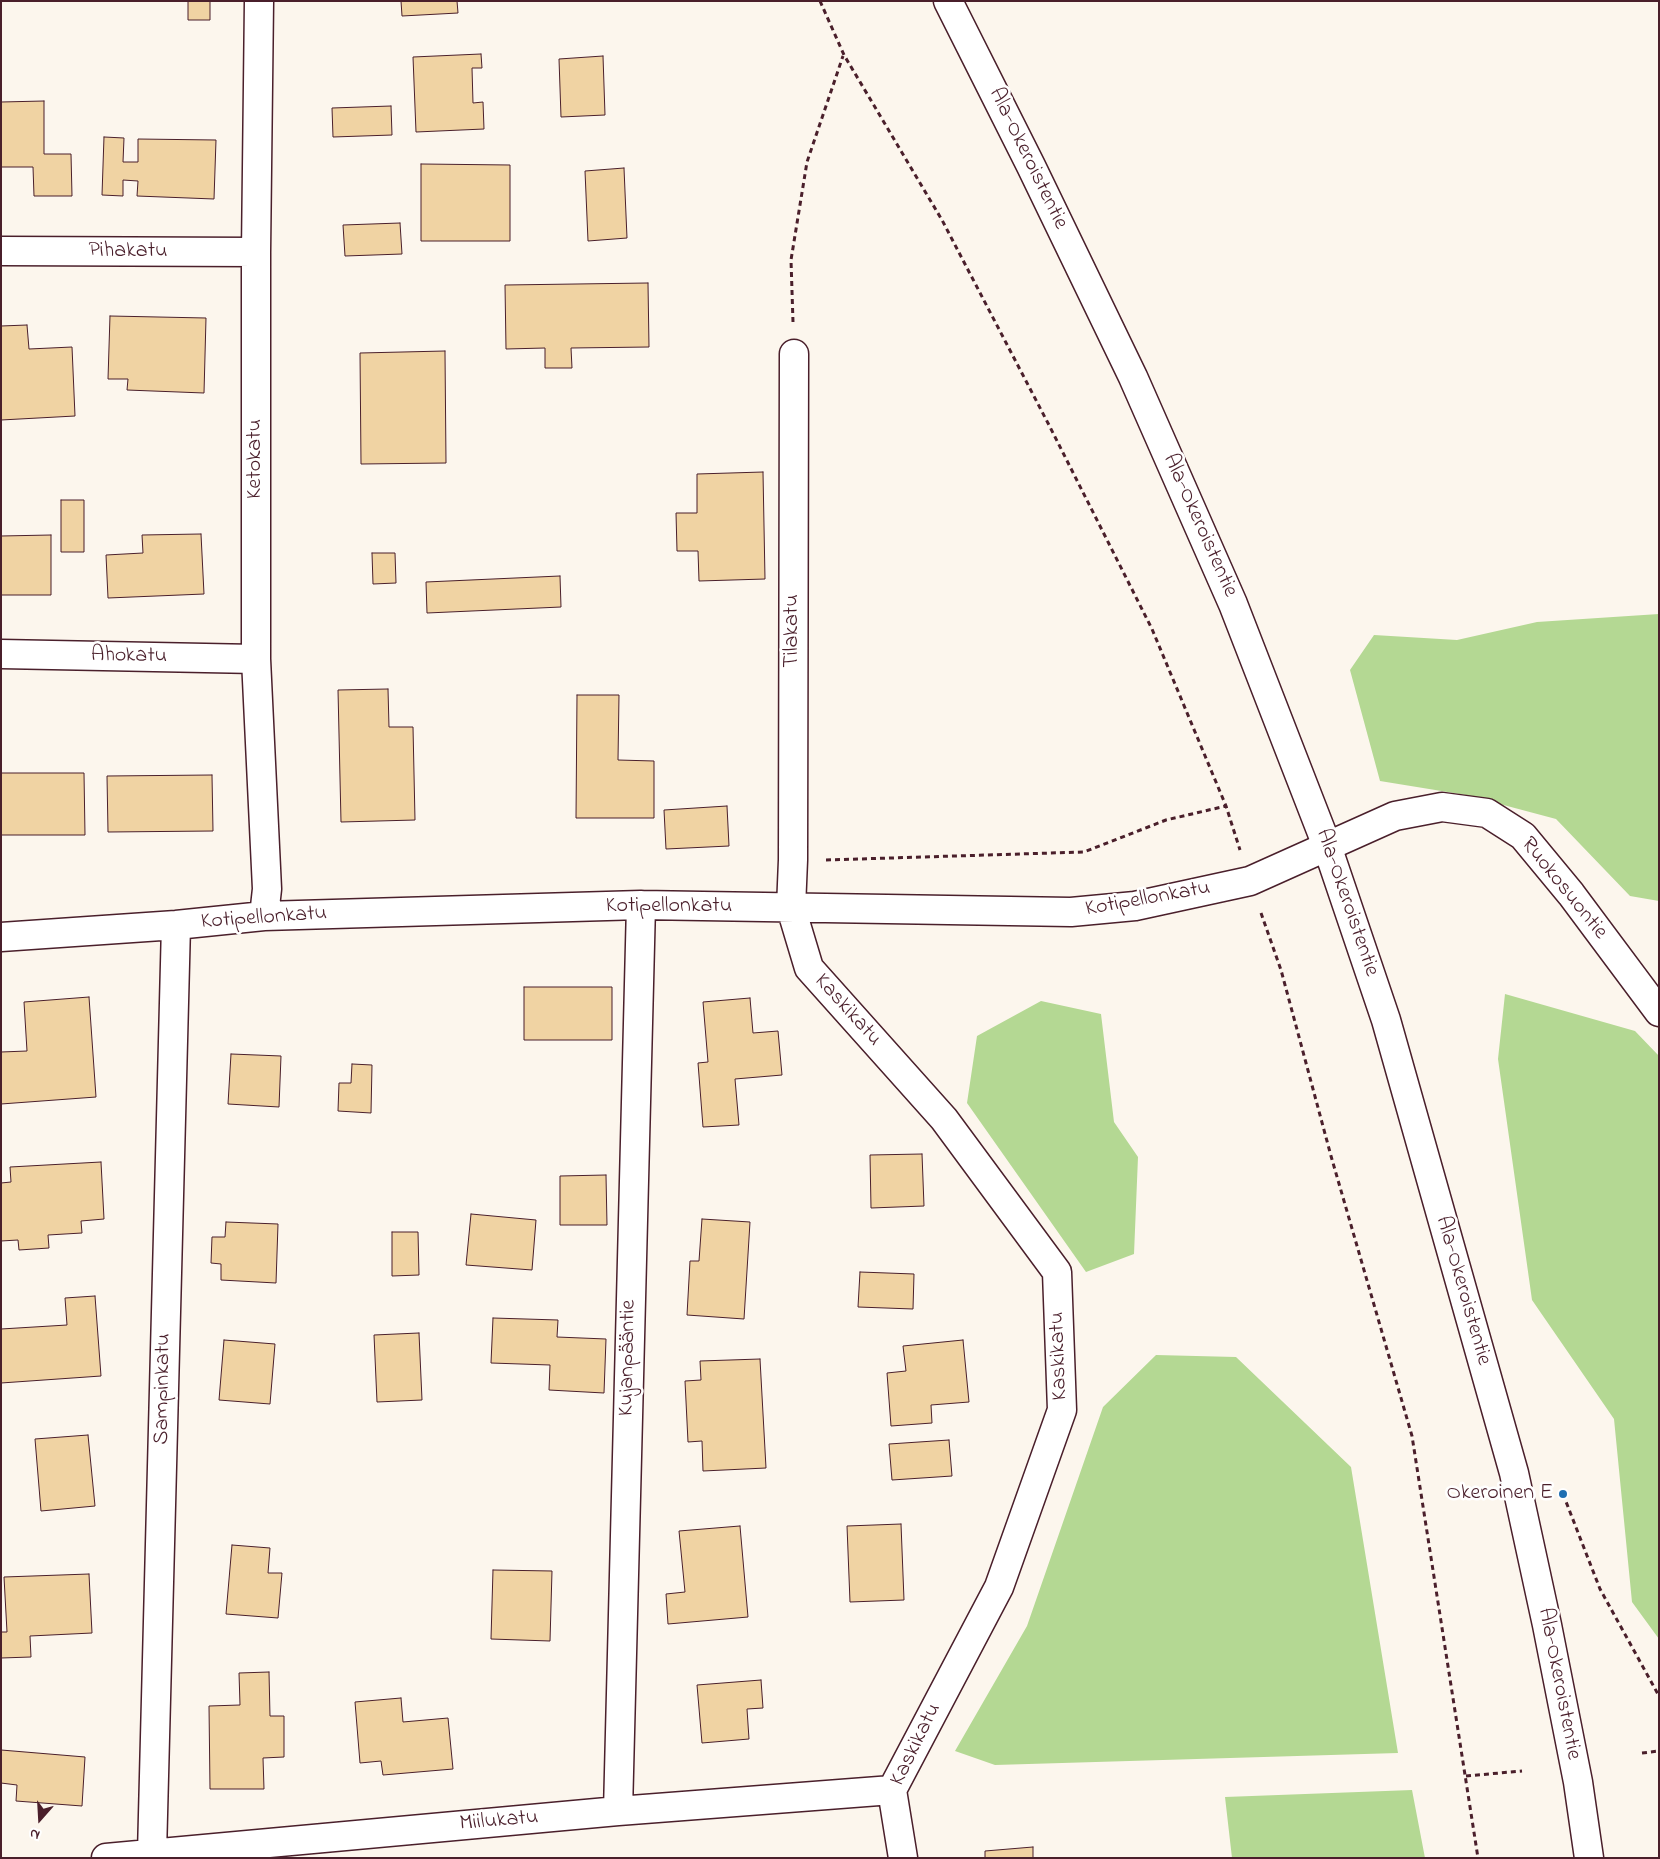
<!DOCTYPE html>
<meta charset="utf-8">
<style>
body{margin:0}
#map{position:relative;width:1660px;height:1859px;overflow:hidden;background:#fcf6ed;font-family:"Indie Flower",sans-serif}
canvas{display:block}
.frame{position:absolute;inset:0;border:2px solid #4a1f2b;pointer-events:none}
.north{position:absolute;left:15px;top:1794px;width:50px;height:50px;-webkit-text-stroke:4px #fff;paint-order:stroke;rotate:199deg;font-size:14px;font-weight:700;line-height:20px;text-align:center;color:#4a1f2b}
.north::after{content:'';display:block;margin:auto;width:18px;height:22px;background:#4a1f2b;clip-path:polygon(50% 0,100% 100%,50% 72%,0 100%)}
</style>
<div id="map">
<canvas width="1660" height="1859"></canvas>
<div class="frame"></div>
<div class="north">N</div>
</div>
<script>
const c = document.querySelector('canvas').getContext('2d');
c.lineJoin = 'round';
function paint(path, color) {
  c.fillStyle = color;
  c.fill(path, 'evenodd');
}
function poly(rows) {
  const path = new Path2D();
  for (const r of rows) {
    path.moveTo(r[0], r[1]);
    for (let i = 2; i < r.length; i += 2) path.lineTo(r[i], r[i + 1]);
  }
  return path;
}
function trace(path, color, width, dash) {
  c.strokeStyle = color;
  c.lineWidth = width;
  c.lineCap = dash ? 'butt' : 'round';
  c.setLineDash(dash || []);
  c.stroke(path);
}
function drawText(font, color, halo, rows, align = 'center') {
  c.font = font + ' "Indie Flower",sans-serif';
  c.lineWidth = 5;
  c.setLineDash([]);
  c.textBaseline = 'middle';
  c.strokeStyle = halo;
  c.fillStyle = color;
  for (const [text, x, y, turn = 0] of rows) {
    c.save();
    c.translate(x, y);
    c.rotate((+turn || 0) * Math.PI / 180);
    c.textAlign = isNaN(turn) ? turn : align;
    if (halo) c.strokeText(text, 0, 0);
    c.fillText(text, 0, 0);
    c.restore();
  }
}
paint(poly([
 [1659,614,1659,901,1630,896,1556,819,1466,795,1380,781,1350,670,1374,635,1457,640,1537,622],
 [1505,994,1635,1031,1659,1056,1659,1639,1632,1602,1614,1419,1532,1300,1498,1059],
 [1041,1001,1101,1014,1114,1122,1138,1157,1134,1254,1086,1272,967,1103,977,1036],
 [1156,1355,1236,1357,1351,1467,1398,1753,995,1765,955,1751,1027,1626,1103,1407],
 [1412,1790,1425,1858,1232,1858,1225,1797]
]), '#b4d893');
const building = poly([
 [188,1,210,1,210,20,188,20,188,1],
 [401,1,457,1,458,13,402,16,401,1],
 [481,54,482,68,472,68,473,103,483,102,484,129,416,132,413,57,481,54],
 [603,56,605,115,561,117,559,59,603,56],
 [44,101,44,154,71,154,72,196,34,196,33,167,1,167,1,102,44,101],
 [391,106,392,135,333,137,332,108,391,106],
 [104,137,124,138,123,162,138,162,138,139,216,140,214,199,137,196,138,181,123,180,123,196,102,195,104,137],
 [421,164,510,165,510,241,421,241,421,164],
 [624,168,627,238,588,241,585,171,624,168],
 [400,223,402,254,345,256,343,225,400,223],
 [648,283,649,347,571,348,572,368,545,368,545,348,506,349,505,285,648,283],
 [110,316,206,318,204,393,127,390,128,379,108,379,110,316],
 [27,325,29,349,72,347,75,416,1,420,1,326,27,325],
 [445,351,446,463,361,464,360,353,445,351],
 [763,472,765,579,699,581,698,551,677,551,676,513,697,513,697,474,763,472],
 [61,500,84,500,84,552,61,552,61,500],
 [201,534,204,594,108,598,106,555,143,553,142,535,201,534],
 [51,535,51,595,1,595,1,536,51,535],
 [372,553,395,553,396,583,373,584,372,553],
 [560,576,561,607,427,613,426,582,560,576],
 [388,689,389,727,413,727,415,820,341,822,338,690,388,689],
 [577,695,619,695,618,760,654,761,654,818,576,818,577,695],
 [1,773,84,773,85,835,1,835,1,773],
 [212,775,213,831,108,832,107,776,212,775],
 [727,806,729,846,666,849,664,810,727,806],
 [524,987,612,987,612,1040,524,1040,524,987],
 [89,997,96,1097,1,1104,1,1052,27,1051,24,1002,89,997],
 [750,998,753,1033,778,1031,782,1075,735,1079,739,1125,703,1127,698,1063,708,1062,703,1002,750,998],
 [231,1054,281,1056,279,1107,228,1104,231,1054],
 [352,1064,372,1065,371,1113,338,1111,339,1083,351,1083,352,1064],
 [922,1154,924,1206,871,1208,870,1155,922,1154],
 [101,1162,104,1219,81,1221,82,1233,48,1235,49,1248,19,1250,18,1240,1,1241,1,1183,11,1182,10,1167,101,1162],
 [606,1175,607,1225,560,1225,560,1176,606,1175],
 [471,1214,536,1220,532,1270,466,1265,471,1214],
 [702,1219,750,1222,744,1319,687,1315,690,1261,699,1261,702,1219],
 [226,1222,278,1224,276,1283,221,1280,221,1264,211,1263,212,1237,225,1237,226,1222],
 [392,1232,418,1232,419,1275,392,1276,392,1232],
 [860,1272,914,1274,913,1309,858,1307,860,1272],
 [95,1296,101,1376,1,1383,1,1329,67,1325,65,1298,95,1296],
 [493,1318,558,1320,557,1337,606,1339,604,1393,549,1390,550,1365,491,1363,493,1318],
 [419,1333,422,1400,377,1402,374,1335,419,1333],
 [224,1340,275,1344,270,1404,219,1400,224,1340],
 [963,1340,969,1402,931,1405,932,1423,891,1426,887,1373,906,1371,903,1346,963,1340],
 [760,1359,766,1468,703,1471,702,1441,688,1442,685,1381,701,1380,700,1361,760,1359],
 [88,1435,95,1506,41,1511,35,1439,88,1435],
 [949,1440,952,1476,892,1480,889,1444,949,1440],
 [901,1524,904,1600,850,1602,847,1526,901,1524],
 [740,1526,748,1617,668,1624,666,1594,685,1592,679,1531,740,1526],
 [232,1545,270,1548,268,1573,282,1573,278,1618,226,1614,232,1545],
 [493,1570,552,1571,550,1641,491,1639,493,1570],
 [89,1574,92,1633,30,1636,31,1657,1,1658,1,1632,7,1632,4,1577,89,1574],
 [269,1672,270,1716,284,1716,284,1757,263,1758,264,1789,210,1789,209,1706,240,1705,239,1673,269,1672],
 [761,1680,763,1708,747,1709,749,1739,702,1743,697,1685,761,1680],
 [401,1698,403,1722,448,1718,453,1769,383,1775,381,1761,360,1763,355,1702,401,1698],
 [1,1750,85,1757,82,1806,16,1801,17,1785,1,1783,1,1750],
 [1033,1847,1033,1858,985,1858,985,1851,1033,1847]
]);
paint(building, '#f0d3a3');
trace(building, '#4a1f2b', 1);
const minor = poly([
 [259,1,256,252,256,659,267,889,264,916],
 [1,251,256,252],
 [794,354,793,860,791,908,809,968,944,1119,1057,1272,1062,1410,999,1587,892,1790,903,1858],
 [1,654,256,659],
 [1,937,176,925,264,916,641,905,1071,912,1135,906,1250,881,1395,816,1442,807,1487,813,1523,836,1571,894,1659,1012],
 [618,1811,641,905],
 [152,1853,176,925],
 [106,1858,618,1811,892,1790]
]);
const major = poly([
 [948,1,1031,166,1133,377,1233,604,1327,846,1386,1020,1514,1473,1547,1625,1578,1782,1589,1858]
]);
trace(minor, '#4a1f2b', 31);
trace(major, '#4a1f2b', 31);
trace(poly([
 [820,1,844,55,942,220,1050,427,1152,629,1226,806,1240,850],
 [793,322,791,260,807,162,843,56],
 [826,860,1084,852,1166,820,1226,806],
 [1261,913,1281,970,1331,1156,1412,1436,1478,1858],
 [1563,1494,1600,1589,1659,1696],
 [1642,1753,1659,1751],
 [1466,1776,1522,1771]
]), '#4a1f2b', 3, [5, 4]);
trace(minor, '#fff', 28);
trace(major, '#fff', 28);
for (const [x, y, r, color] of [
 [1563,1494,5,"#1f6fb2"]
]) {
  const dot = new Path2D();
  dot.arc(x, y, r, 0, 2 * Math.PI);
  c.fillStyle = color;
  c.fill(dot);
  trace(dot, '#fff', 2);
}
drawText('22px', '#4a1f2b', '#fff', [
 ["Ala-Okeroistentie",1027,159,64],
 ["Pihakatu",128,252],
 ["Ketokatu",256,459,-90],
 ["Ala-Okeroistentie",1199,526,66],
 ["Tilakatu",793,631,-90],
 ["Ahokatu",129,657,1],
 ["Ruokosuontie",1563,889,51],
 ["Kotipellonkatu",1148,900,-10],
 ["Ala-Okeroistentie",1346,903,71],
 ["Kotipellonkatu",669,907],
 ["Kotipellonkatu",264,919,-4],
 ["Kaskikatu",847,1011,48],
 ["Ala-Okeroistentie",1462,1291,74],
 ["Kaskikatu",1060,1356,-92],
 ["Kujanpääntie",629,1358,-89],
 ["Sampinkatu",164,1389,-89],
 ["Ala-Okeroistentie",1558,1684,79],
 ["Kaskikatu",917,1745,-64],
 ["Miilukatu",499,1822,-5]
]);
drawText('22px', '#4a1f2b', '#fff', [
 ["Okeroinen E",1553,1494]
], 'right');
</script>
